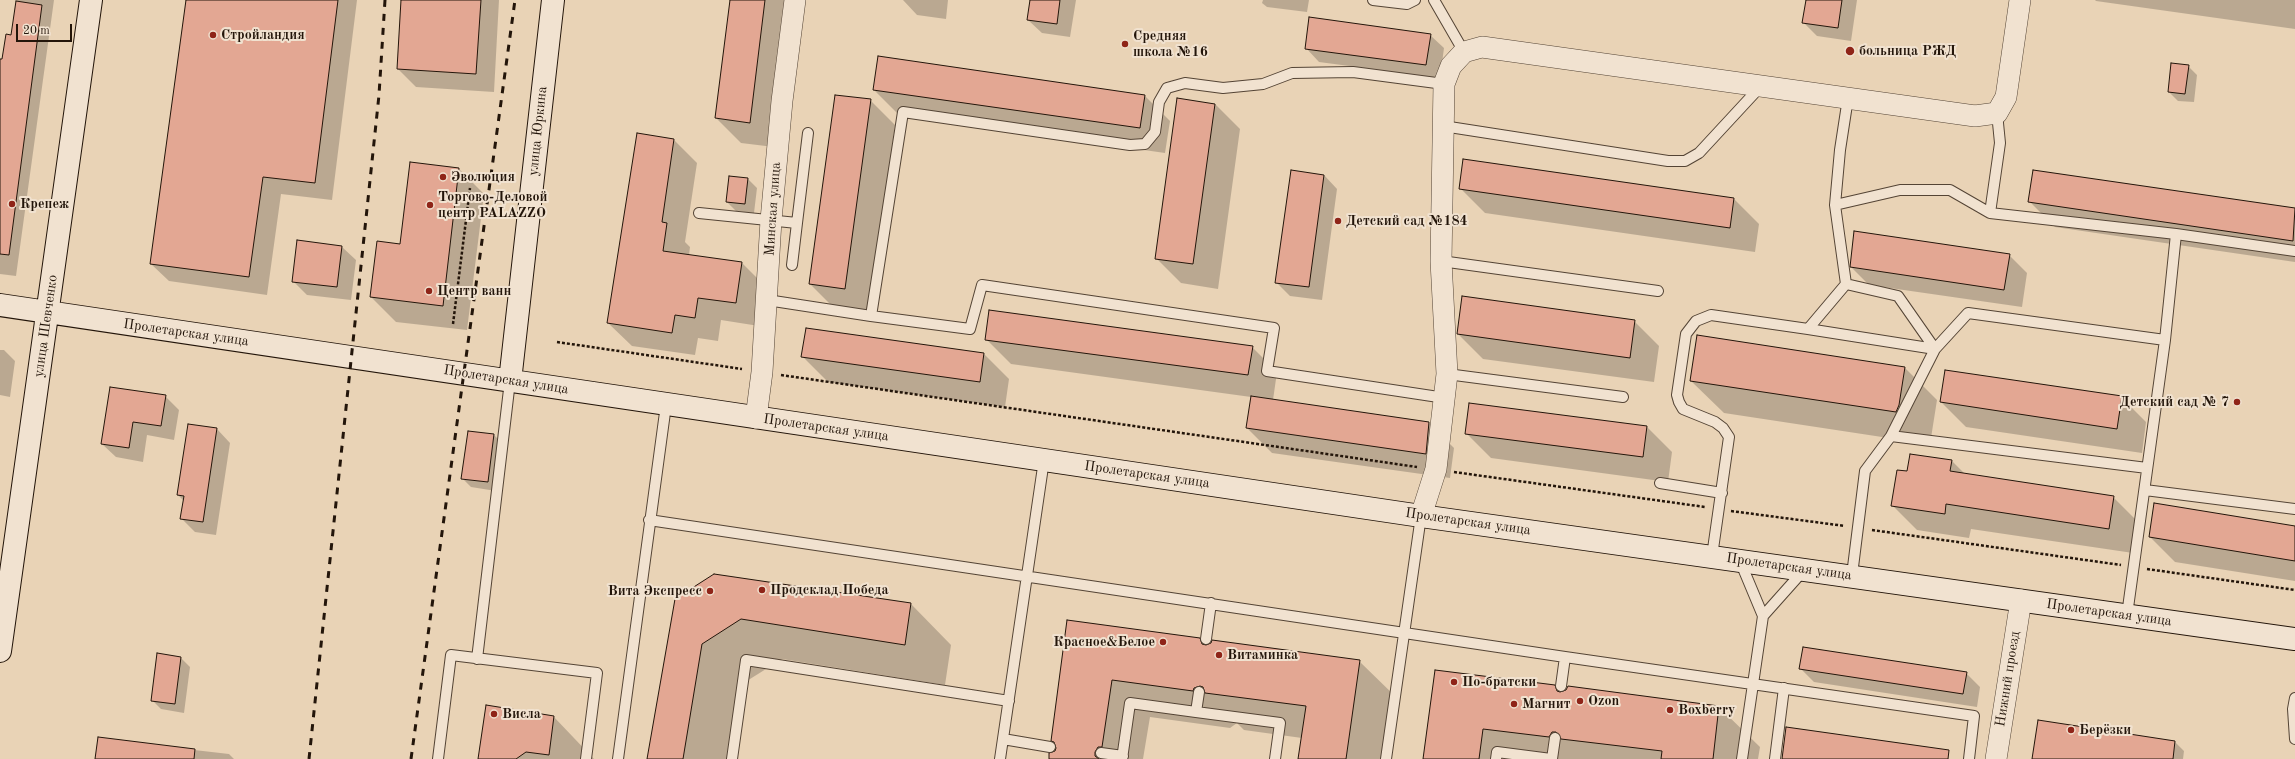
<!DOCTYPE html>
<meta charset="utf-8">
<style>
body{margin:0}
#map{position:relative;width:2295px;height:759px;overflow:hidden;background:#e9d3b6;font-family:"Old Standard TT",serif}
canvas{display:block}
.scale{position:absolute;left:16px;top:24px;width:56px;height:18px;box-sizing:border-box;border:2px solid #23150a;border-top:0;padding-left:5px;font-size:12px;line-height:14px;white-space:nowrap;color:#23150a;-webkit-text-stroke:3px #f1e2d0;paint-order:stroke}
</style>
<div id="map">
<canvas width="2295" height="759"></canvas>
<div class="scale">20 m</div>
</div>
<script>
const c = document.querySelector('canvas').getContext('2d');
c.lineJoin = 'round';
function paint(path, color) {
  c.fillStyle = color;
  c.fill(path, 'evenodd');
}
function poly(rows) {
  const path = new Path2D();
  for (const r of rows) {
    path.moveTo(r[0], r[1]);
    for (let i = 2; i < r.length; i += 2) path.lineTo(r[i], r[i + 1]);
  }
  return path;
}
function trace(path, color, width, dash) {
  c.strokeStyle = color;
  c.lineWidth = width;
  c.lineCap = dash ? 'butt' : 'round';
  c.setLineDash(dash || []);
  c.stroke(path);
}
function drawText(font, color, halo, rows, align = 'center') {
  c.font = font + ' "Old Standard TT",serif';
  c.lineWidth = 4;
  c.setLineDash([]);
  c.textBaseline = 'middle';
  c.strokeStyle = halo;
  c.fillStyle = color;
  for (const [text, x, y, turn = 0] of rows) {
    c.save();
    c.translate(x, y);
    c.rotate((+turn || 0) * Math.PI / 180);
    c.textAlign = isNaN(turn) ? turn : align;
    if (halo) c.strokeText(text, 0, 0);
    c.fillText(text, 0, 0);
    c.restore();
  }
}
paint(poly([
 [17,0,54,0,16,276,0,274,0,60,3,61,12,36],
 [187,0,357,0,332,200,281,194,267,295,169,281,151,264],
 [402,0,499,0,494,92,416,87,398,69],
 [731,0,793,0,774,147,741,143,716,118],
 [903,0,948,0,946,19,917,15],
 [1031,0,1076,0,1070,37,1042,33,1028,20],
 [1263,0,1309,0,1307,12,1267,7,1262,3],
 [1807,0,1857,0,1851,41,1817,36,1804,23],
 [2095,0,2295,0,2295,29,2096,1],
 [1430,35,1444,48,1440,78,1319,62,1306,48],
 [878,58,1145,96,1170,121,1165,153,899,115,874,90],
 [2188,66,2197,75,2194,102,2178,101,2169,92],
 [870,100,895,125,870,314,835,309,810,284],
 [1215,104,1240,129,1218,289,1181,283,1156,258],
 [674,140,697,163,685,242,690,247,689,255,742,263,765,286,759,326,721,320,718,341,698,338,695,355,632,346,608,323],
 [411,164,459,169,484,194,467,330,396,322,371,297,401,245],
 [2034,171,2295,209,2295,262,2055,227,2030,202],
 [1324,175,1337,189,1322,300,1290,296,1276,282],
 [748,179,757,188,754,213,736,211,727,202],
 [1460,188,1734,199,1759,224,1755,252,1485,213],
 [298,241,342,247,356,260,351,300,307,295,293,281],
 [2009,255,2027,273,2022,307,1869,285,1851,267],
 [1634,321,1659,346,1654,382,1483,359,1458,334],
 [806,329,984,354,1009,379,1005,407,828,382,803,357],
 [986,339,1252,347,1277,372,1273,400,1429,423,1454,448,1450,478,1272,453,1247,428,1251,397,1011,364],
 [0,350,4,350,15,361,10,397,0,395],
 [1905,368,1937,400,1931,438,1928,444,1724,413,1691,381],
 [165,396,179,410,174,440,147,435,143,462,116,457,102,444],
 [2121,397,2146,422,2142,453,1966,427,1941,402],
 [1647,427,1672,452,1668,482,1491,458,1466,433],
 [217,429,230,443,216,535,195,532,181,518,184,501,178,495],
 [494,435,503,444,496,491,471,487,462,478],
 [1911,455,1952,461,1965,474,2113,497,2138,522,2133,553,1971,529,1969,538,1917,530,1892,505,1908,472],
 [2295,527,2295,581,2175,562,2150,537],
 [676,600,911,604,951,645,945,685,782,659,742,684,730,759,648,759],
 [1068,621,1199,639,1206,646,1359,661,1397,698,1389,759,1299,759,1302,738,1244,730,1237,723,1230,728,1150,717,1143,759,1050,759,1058,748,1052,740],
 [158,655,181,658,190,667,184,713,161,709,152,700],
 [1800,668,1966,673,1980,687,1977,707,1814,682],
 [1554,686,1561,693,1719,707,1760,747,1758,759,1424,759],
 [553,716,594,759,479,759],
 [99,739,229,754,234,759,96,759],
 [2175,742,2184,751,2183,759,2033,759]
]), '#0003');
const building = poly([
 [186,0,338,0,315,183,263,177,249,277,150,264,186,0],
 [401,0,481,0,476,74,397,69,401,0],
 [730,0,765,0,750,123,715,118,730,0],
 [1030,0,1060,0,1057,24,1027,20,1030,0],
 [1806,0,1842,0,1838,28,1802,23,1806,0],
 [16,1,42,5,9,255,0,254,0,59,2,59,6,34,11,35,16,1],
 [1309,17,1431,34,1426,65,1305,49,1309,17],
 [878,56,1145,95,1140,128,873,90,878,56],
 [2171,63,2189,65,2185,94,2168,92,2171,63],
 [835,95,871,99,845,289,809,284,835,95],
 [1177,98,1215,104,1193,264,1155,259,1177,98],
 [637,133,674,139,662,222,667,223,663,251,742,262,736,303,698,298,695,318,675,315,672,333,607,323,637,133],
 [1463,159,1734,198,1730,228,1459,189,1463,159],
 [410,162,459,168,443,306,370,297,377,241,400,244,410,162],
 [1291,170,1324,175,1309,287,1275,283,1291,170],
 [2033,170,2295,208,2293,241,2028,202,2033,170],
 [729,176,748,178,745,204,726,202,729,176],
 [1854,231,2010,254,2004,290,1850,267,1854,231],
 [297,240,342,246,337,287,292,282,297,240],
 [1462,296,1635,320,1630,358,1457,334,1462,296],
 [989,310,1253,346,1248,375,985,340,989,310],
 [806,328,984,353,980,382,801,357,806,328],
 [1697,335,1905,367,1899,405,1896,412,1690,381,1697,335],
 [1945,370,2122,396,2117,429,1940,402,1945,370],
 [110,387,166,395,161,426,133,422,129,448,101,444,110,387],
 [1251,396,1429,422,1426,454,1246,428,1251,396],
 [1469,403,1647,426,1643,457,1465,434,1469,403],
 [188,424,217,428,203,522,180,519,184,496,177,495,188,424],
 [468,431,494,434,488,482,461,479,468,431],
 [1910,454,1952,460,1950,471,2114,496,2109,529,1946,504,1945,514,1891,506,1897,470,1907,471,1910,454],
 [2154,503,2295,526,2295,561,2149,537,2154,503],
 [714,574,911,603,905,645,741,619,702,644,683,759,647,759,675,599,714,574],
 [1067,620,1200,638,1202,644,1206,645,1211,643,1212,640,1360,660,1346,759,1298,759,1306,706,1205,693,1203,687,1200,686,1194,688,1193,691,1112,680,1102,747,1098,747,1095,752,1095,756,1099,759,1049,759,1049,753,1055,751,1056,748,1054,742,1051,741,1067,620],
 [1803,647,1967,672,1963,694,1799,669,1803,647],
 [157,653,181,657,175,704,151,701,157,653],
 [1435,670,1555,685,1557,691,1560,692,1566,690,1568,686,1719,706,1713,759,1661,759,1662,751,1561,739,1556,732,1552,732,1549,737,1483,729,1479,759,1423,759,1435,670],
 [486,705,554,716,549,755,526,752,516,759,478,759,486,705],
 [2038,720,2175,741,2173,759,2032,759,2038,720],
 [1786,727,1949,750,1948,759,1782,759,1786,727],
 [98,737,195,749,194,759,95,759,98,737]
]);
paint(building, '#e3a793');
trace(building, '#23150a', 1);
const service = poly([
 [1373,0,1407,4,1415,0],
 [1434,0,1464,52],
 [1444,84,1353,72,1292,73,1263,84,1223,88,1185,83,1167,88,1159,102,1155,132,1145,144,1130,145,903,112,871,316,970,329,982,285,1274,328,1267,371,1445,398],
 [1848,98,1840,150,1835,205,1846,284,1898,296,1935,349,1891,436,1865,471,1852,575],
 [1997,113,2000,143,1990,213,2176,234],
 [1443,126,1668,161,1685,161,1699,153,1761,86],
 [1835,205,1900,190,1950,190,1990,213],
 [699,213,797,223,808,133],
 [1441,261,1658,291],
 [792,265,797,223],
 [767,300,871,316],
 [1808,329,1935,349,1968,313,2165,340],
 [1447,374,1623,397],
 [1891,436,2147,468],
 [1660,483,1722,493],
 [2145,490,2295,509],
 [649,520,1565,657,1974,716,1969,759],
 [1712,556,1729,437,1723,428,1715,422,1683,409,1679,402,1677,395,1686,334,1696,321,1711,315,1808,329,1846,284],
 [1740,561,1763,616,1742,759],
 [2127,615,2165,340,2176,234,2295,251],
 [1763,616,1804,570],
 [1206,639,1211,603],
 [477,659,510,381],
 [1561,686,1565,657],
 [1199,692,1196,712,1280,723,1275,759],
 [2295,698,2293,709,2295,739],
 [1003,739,1050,747],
 [1101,753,1123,756],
 [438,759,451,655,597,673,586,759],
 [618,759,666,405],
 [732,759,746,660,1009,701],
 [1000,759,1044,460],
 [1122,759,1130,703,1196,712],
 [1386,759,1421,516],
 [1496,759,1497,752,1551,759],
 [1552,759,1555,738],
 [1775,759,1784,688]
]);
const minor = poly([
 [756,418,762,372,771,220,782,101,795,0],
 [1421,516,1436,469,1447,374,1441,261,1444,84,1451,66,1464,52,1482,47,1975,116,1997,113,2006,97,2020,0],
 [1996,759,2021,600]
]);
const secondary = poly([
 [0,305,1421,516,2295,639],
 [510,381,553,0],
 [0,651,91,0]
]);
trace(service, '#544435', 12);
trace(minor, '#544435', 22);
trace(secondary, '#23150a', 24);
trace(poly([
 [453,324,470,188],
 [557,342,742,369],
 [781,375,1417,467],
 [1454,472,1705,507],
 [1731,511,1845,526],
 [1872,530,2121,565],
 [2147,569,2295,590]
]), '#23150a', 2.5, [3, 2]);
trace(service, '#f1e2d0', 10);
trace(minor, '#f1e2d0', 21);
trace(secondary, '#f1e2d0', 22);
trace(poly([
 [309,759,379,95,385,0],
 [411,759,515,0]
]), '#23150a', 3, [7, 7]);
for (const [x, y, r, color] of [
 [213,35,4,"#8f2418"],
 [1125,44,4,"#8f2418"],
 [1850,51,5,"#8f2418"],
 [443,177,4,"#8f2418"],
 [12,204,4,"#8f2418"],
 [430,205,4,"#8f2418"],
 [1338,221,4,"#8f2418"],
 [429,291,4,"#8f2418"],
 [2237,402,4,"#8f2418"],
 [762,590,4,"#8f2418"],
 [710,591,4,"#8f2418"],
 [1163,642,4,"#8f2418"],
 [1219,655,4,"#8f2418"],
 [1454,682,4,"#8f2418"],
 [1580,701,4,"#8f2418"],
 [1514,704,4,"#8f2418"],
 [1670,710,4,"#8f2418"],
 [494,714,4,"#8f2418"],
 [2071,730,4,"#8f2418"]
]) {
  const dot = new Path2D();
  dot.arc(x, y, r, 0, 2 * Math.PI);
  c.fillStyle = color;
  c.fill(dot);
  trace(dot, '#f1e2d0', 1.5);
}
drawText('bold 14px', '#23150a', '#f1e2d0', [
 ["Стройландия",221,35],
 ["Средняя",1133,36],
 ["школа №16",1133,52],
 ["больница РЖД",1859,51],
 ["Эволюция",451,177],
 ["Торгово-Деловой",438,197],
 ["центр PALAZZO",438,213],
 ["Крепеж",20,204],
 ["Детский сад №184",1346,221],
 ["Центр ванн",437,291],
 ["Детский сад № 7",2229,402,"right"],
 ["Продсклад Победа",770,590],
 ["Вита Экспресс",702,591,"right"],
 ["Красное&Белое",1155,642,"right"],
 ["Витаминка",1227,655],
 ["По-братски",1462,682],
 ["Ozon",1588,701],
 ["Магнит",1522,704],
 ["Boxberry",1678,710],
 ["Висла",502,714],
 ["Берёзки",2079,730]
], 'left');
drawText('14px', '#23150a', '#f1e2d0', [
 ["улица Юркина",538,131,-84],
 ["Минская улица",773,209,-86],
 ["улица Шевченко",46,326,-82],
 ["Пролетарская улица",186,333,8],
 ["Пролетарская улица",506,380,9],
 ["Пролетарская улица",826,428,8],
 ["Пролетарская улица",1147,475,8],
 ["Пролетарская улица",1468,522,8],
 ["Пролетарская улица",1789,567,8],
 ["Пролетарская улица",2109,613,8],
 ["Нижний проезд",2008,679,-81]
]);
</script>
